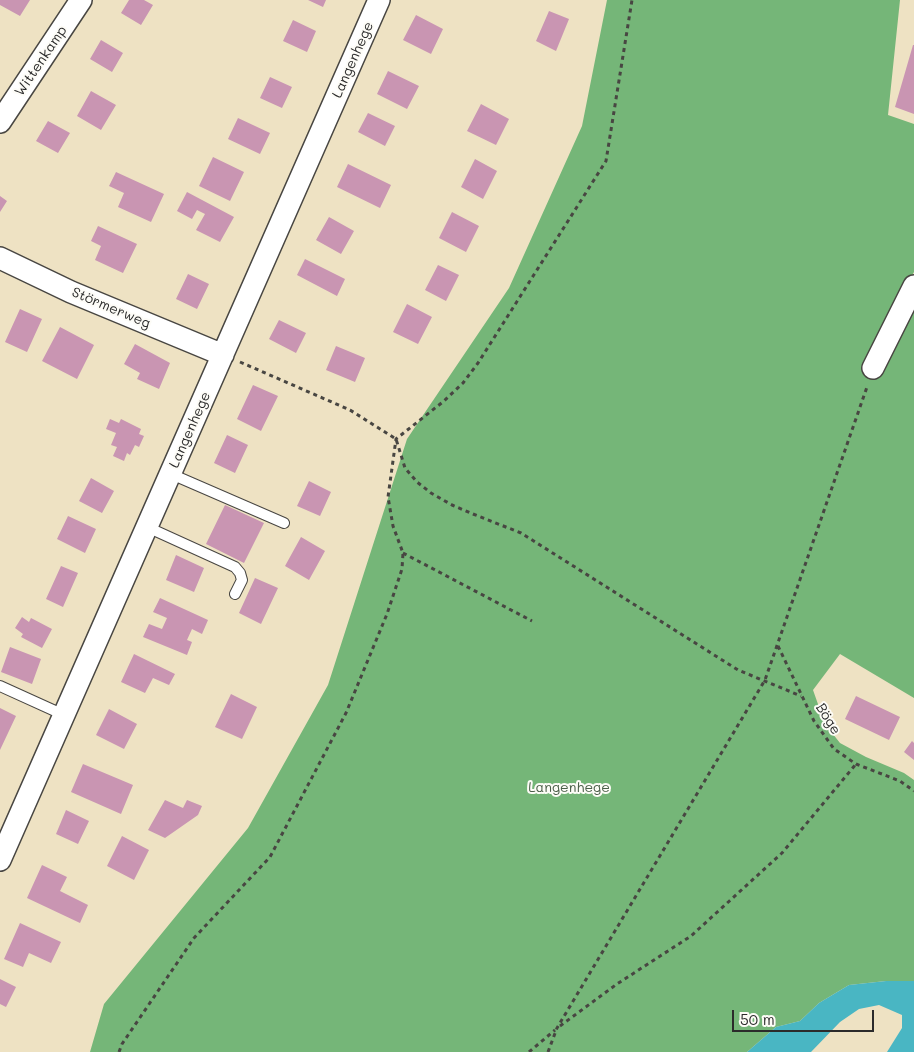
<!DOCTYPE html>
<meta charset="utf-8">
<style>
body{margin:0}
#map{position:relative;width:914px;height:1052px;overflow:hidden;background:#eee2c3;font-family:Mali,sans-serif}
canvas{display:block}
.scale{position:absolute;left:732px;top:1010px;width:142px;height:22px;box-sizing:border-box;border:2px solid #2b2b2b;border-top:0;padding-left:6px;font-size:15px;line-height:18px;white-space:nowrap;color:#2b2b2b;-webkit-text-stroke:4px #fdfcf7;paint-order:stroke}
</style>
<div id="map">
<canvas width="914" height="1052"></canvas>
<div class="scale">50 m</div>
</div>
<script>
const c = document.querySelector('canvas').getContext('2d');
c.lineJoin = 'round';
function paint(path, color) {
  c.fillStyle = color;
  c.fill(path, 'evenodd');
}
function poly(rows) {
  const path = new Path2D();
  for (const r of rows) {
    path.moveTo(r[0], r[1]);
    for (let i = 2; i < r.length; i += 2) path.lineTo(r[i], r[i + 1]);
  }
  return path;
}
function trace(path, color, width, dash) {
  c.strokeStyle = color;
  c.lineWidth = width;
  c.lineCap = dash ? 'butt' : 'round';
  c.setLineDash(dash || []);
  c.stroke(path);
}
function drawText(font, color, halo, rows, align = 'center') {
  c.font = font + ' Mali,sans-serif';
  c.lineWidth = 4;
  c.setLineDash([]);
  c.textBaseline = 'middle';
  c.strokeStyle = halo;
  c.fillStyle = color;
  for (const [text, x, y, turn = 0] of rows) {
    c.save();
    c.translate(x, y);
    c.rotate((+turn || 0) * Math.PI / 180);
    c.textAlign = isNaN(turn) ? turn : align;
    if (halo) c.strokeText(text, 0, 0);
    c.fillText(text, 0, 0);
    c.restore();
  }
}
paint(poly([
 [607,0,900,0,888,115,914,124,914,272,882,330,914,298,914,698,840,654,813,690,825,724,840,743,866,757,904,773,914,780,914,981,886,981,849,985,819,1003,800,1021,776,1027,747,1052,90,1052,104,1004,248,828,328,685,407,439,509,288,582,126]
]), '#75b678');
paint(poly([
 [886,981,914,981,914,1052,887,1052,902,1028,902,1015,879,1005,859,1009,840,1022,811,1052,747,1052,776,1027,800,1021,819,1003,849,985]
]), '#49b6c3');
paint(poly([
 [0,0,30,0,20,16,0,5],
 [129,0,144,0,153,5,141,25,121,13],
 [308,0,326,0,323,7],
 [549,11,569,19,556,51,536,41],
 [416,15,443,29,431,54,403,40],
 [293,20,316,31,307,52,283,41],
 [101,40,123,53,112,72,90,59],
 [913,45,914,45,914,114,895,107],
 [388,71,419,86,407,109,377,94],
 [270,77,292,87,282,108,260,98],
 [91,91,116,105,101,130,77,116],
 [481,104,509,119,496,145,467,131],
 [368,113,395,126,385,146,358,132],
 [238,118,270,133,260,154,228,139],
 [48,121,70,133,58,153,36,141],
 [213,157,244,172,230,201,199,186],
 [475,159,497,171,483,199,461,187],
 [348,164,391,185,380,208,337,187],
 [116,172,164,194,151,222,118,207,124,193,109,186],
 [187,192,234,217,220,242,196,230,205,214,197,210,192,219,177,211],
 [0,196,7,201,0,212],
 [452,212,479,226,466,252,439,238],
 [329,217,354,231,341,254,316,240],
 [98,226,137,244,123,273,95,260,101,246,91,241],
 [305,259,345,279,337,296,297,275],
 [438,265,459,275,446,301,425,290],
 [188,274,209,284,197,309,176,299],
 [407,304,432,317,418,344,393,332],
 [20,309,42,319,27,352,5,342],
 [279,320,306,333,296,353,269,339],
 [60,327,94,345,77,379,42,361],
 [135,344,170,363,159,389,137,379,140,373,124,364],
 [336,346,365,358,355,382,326,370],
 [253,385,278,396,261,431,237,419],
 [110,419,119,423,121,419,141,429,139,434,144,436,139,447,135,445,130,455,127,453,124,461,113,456,117,447,111,445,116,433,106,429],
 [227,435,248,445,235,473,214,463],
 [91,478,114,491,102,513,79,501],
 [309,481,331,492,320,516,297,506],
 [225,505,264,523,244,563,206,544],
 [68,516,96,529,85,553,57,539],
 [301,537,325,551,309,580,285,566],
 [176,555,204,568,194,592,166,580],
 [61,566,78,573,63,607,46,599],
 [255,578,278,588,261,624,239,613],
 [160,598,208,620,202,634,192,629,187,640,192,642,187,655,143,637,149,624,162,629,167,618,153,612],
 [22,617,29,622,31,618,52,629,42,648,21,637,23,634,15,628],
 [10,647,41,659,32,684,1,672],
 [134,654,175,674,169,685,153,678,145,693,121,682],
 [231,694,257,707,242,739,215,727],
 [856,696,900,717,889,740,845,719],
 [0,708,16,716,0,750],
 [109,709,137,724,124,749,96,735],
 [912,741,914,743,914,760,904,752],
 [83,764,133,785,121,814,71,792],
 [165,800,183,808,187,800,202,806,198,815,165,838,148,830],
 [66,810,89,821,78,844,56,834],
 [122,836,149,850,134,880,107,866],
 [42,865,67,877,60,891,88,905,80,923,27,898],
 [20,923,61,942,51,963,29,953,23,967,4,959],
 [0,979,16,987,6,1007,0,1004]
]), '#c995b2');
const service = poly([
 [171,474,284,523],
 [147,527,235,567,240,573,242,580,235,594],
 [0,686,64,715]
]);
const minor = poly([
 [0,122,81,0],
 [0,258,71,292,223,355],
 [873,368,914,286],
 [0,860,379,0]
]);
trace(service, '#484642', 12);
trace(minor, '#484642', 24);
trace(poly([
 [240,362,350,410,396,439,405,468,417,482,431,493,452,505,473,514,521,533,738,670,801,696],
 [403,553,532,621],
 [778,646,814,721,834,749,856,764,900,781,914,791],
 [560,1026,617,984,691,936,782,853,856,764],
 [119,1052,122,1044,194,938,270,857,346,713,387,614,402,569,403,553,393,526,388,497,396,439,444,401,463,383,478,363,606,161,632,0],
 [529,1052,555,1030],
 [548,1052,557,1028,765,680,867,387]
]), '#484642', 3, [4, 4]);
trace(service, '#fff', 10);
trace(minor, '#fff', 21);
drawText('14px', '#2b2b2b', '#fdfcf7', [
 ["Langenhege",353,60,-66],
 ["Wittenkamp",41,61,-56],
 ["Störmerweg",111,308,23],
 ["Langenhege",190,430,-66],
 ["Böge",828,719,58]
]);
drawText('14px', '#4a5e48', '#fdfcf7', [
 ["Langenhege",569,788]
]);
</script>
